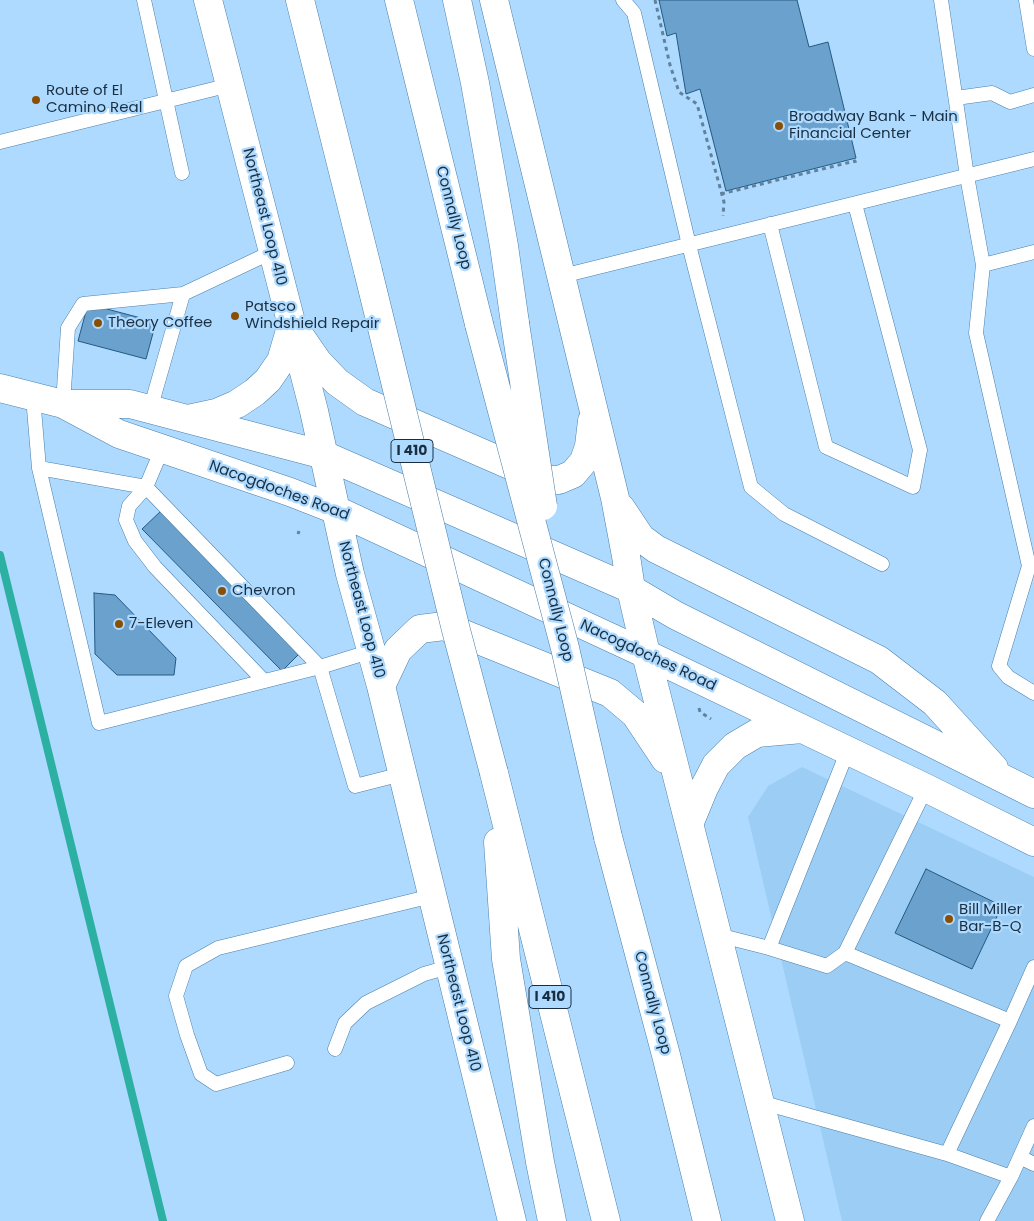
<!DOCTYPE html>
<style>
body{margin:0}
canvas{display:block;background:#aedaff}
</style>
<canvas width="1034" height="1221"></canvas>
<script>
const c = document.querySelector('canvas').getContext('2d');
c.lineJoin = 'round';
function paint(path, color) {
  c.fillStyle = color;
  c.fill(path, 'evenodd');
}
function poly(rows) {
  const path = new Path2D();
  for (const r of rows) {
    path.moveTo(r[0], r[1]);
    for (let i = 2; i < r.length; i += 2) path.lineTo(r[i], r[i + 1]);
  }
  return path;
}
function trace(path, color, width, dash) {
  c.strokeStyle = color;
  c.lineWidth = width;
  c.lineCap = dash ? 'butt' : 'round';
  c.setLineDash(dash || []);
  c.stroke(path);
}
function drawText(font, color, halo, rows, align = 'center') {
  c.font = font + ' Poppins,sans-serif';
  c.lineWidth = 4.5;
  c.setLineDash([]);
  c.textBaseline = 'middle';
  c.strokeStyle = halo;
  c.fillStyle = color;
  for (const [text, x, y, turn = 0] of rows) {
    c.save();
    c.translate(x, y);
    c.rotate((+turn || 0) * Math.PI / 180);
    c.textAlign = isNaN(turn) ? turn : align;
    if (halo) c.strokeText(text, 0, 0);
    c.fillText(text, 0, 0);
    c.restore();
  }
}
paint(poly([
 [802,767,1034,877,1034,1221,842,1221,748,817,768,786]
]), '#9ccdf4');
trace(poly([
 [0,555,163,1221]
]), '#2cb0a2', 8);
const building = poly([
 [659,0,797,0,809,47,828,42,856,158,726,191,700,89,686,94,676,33,667,36,659,0],
 [88,304,156,322,146,359,78,341,88,304],
 [162,510,301,652,282,671,142,529,162,510],
 [94,593,115,595,176,658,174,675,117,675,95,654,94,593],
 [926,869,1002,906,972,969,895,933,926,869]
]);
paint(building, '#6ba1cd');
trace(building, '#245a81', 1);
const lane = poly([
 [144,0,182,173],
 [623,0,634,13,689,245,751,487,784,514,882,564],
 [941,0,967,176,983,265,976,333,1029,566,999,666,1008,677,1034,693],
 [1026,0,1034,49],
 [956,98,992,93,1010,102,1034,95],
 [0,142,230,85],
 [770,224,826,447,913,487,920,450,855,204],
 [983,265,1034,252],
 [562,276,1034,159],
 [33,397,39,468,146,487],
 [63,404,68,328,83,304,183,294,272,252],
 [150,410,183,294],
 [39,468,99,723,320,667,146,487,162,449],
 [146,487,129,506,126,520,135,541,155,567,264,681],
 [372,651,320,667,355,786,402,774],
 [926,788,845,953,1010,1021,1034,967],
 [718,935,769,948,848,750],
 [769,948,827,966,845,953],
 [335,1049,345,1023,366,1003,424,974,449,967],
 [287,1063,216,1084,201,1074,187,1035,176,996,186,966,218,948,432,896],
 [760,1102,947,1154,1010,1021],
 [947,1154,1011,1177,1034,1126],
 [1020,1157,1034,1164],
 [987,1221,1011,1177]
]);
const secondary = poly([
 [208,0,314,411,350,574,381,686,512,1221],
 [494,0,615,498,626,556,631,589,646,654,790,1221],
 [300,336,318,362,337,382,365,402,544,480,559,480,573,474,584,461,589,446,592,421],
 [0,388,63,404,119,434,290,492,336,510,646,654,926,788,1034,842],
 [67,404,130,404,324,455,631,589,675,615,1034,794],
 [188,419,216,413,237,404,255,392,268,380,281,361,291,327],
 [621,508,641,538,656,549,879,660,935,703,994,768],
 [381,686,398,650,420,629,444,626,610,693,635,714,665,759],
 [690,822,704,788,716,765,735,746,757,733,802,729]
]);
const highway = poly([
 [300,0,368,271],
 [399,0,479,324],
 [457,0,475,83,504,246,515,323],
 [494,773,606,1221],
 [608,837,666,1055,707,1221],
 [498,842,506,959,540,1162,552,1221]
]);
trace(lane, '#4b80aa', 15);
trace(secondary, '#4b80aa', 29);
trace(highway, '#4b80aa', 29);
trace(poly([
 [655,0,670,65,679,92,697,104,724,202,723,216],
 [721,194,855,161,856,165],
 [298,534,299,531],
 [699,708,700,712,711,719]
]), '#61829d', 3, [4, 4]);
trace(lane, '#fff', 14);
trace(secondary, '#fff', 28);
trace(highway, '#fff', 28);
const highwayBridge = poly([
 [368,271,456,630,494,773],
 [515,323,543,506],
 [479,324,565,648,608,837]
]);
trace(highwayBridge, '#4b80aa', 29, []);
trace(highwayBridge, '#fff', 28);
for (const [x, y, r, color] of [
 [36,100,5,"#895005"],
 [779,126,5,"#895005"],
 [235,316,5,"#895005"],
 [98,323,5,"#895005"],
 [222,591,5,"#895005"],
 [119,624,5,"#895005"],
 [949,919,5,"#895005"]
]) {
  const dot = new Path2D();
  dot.arc(x, y, r, 0, 2 * Math.PI);
  c.fillStyle = color;
  c.fill(dot);
  trace(dot, '#aedaff', 2);
}
for (const [x, y, w] of [
 [412,451,42],
 [550,997,42]
]) {
  const box = new Path2D();
  box.roundRect(x - w / 2, y - 11.5, w, 23, 4);
  c.fillStyle = '#aedaff';
  c.fill(box);
  trace(box, '#192f41', 1);
}
drawText('bold 14px', '#192f41', null, [
 ["I 410",412,451],
 ["I 410",550,997]
]);
drawText('15px', '#192f41', '#aedaff', [
 ["Route of El",46,91],
 ["Camino Real",46,108],
 ["Broadway Bank - Main",789,117],
 ["Financial Center",789,134],
 ["Patsco",245,307],
 ["Windshield Repair",245,324],
 ["Theory Coffee",108,323],
 ["Chevron",232,591],
 ["7-Eleven",129,624],
 ["Bill Miller",959,910],
 ["Bar-B-Q",959,927]
], 'left');
drawText('15px', '#192f41', '#aedaff', [
 ["Northeast Loop 410",264,217,76],
 ["Connally Loop",453,218,76],
 ["Nacogdoches Road",279,491,20],
 ["Northeast Loop 410",361,610,75],
 ["Connally Loop",555,610,76],
 ["Nacogdoches Road",648,656,25],
 ["Northeast Loop 410",458,1003,76],
 ["Connally Loop",652,1003,75]
]);
</script>
